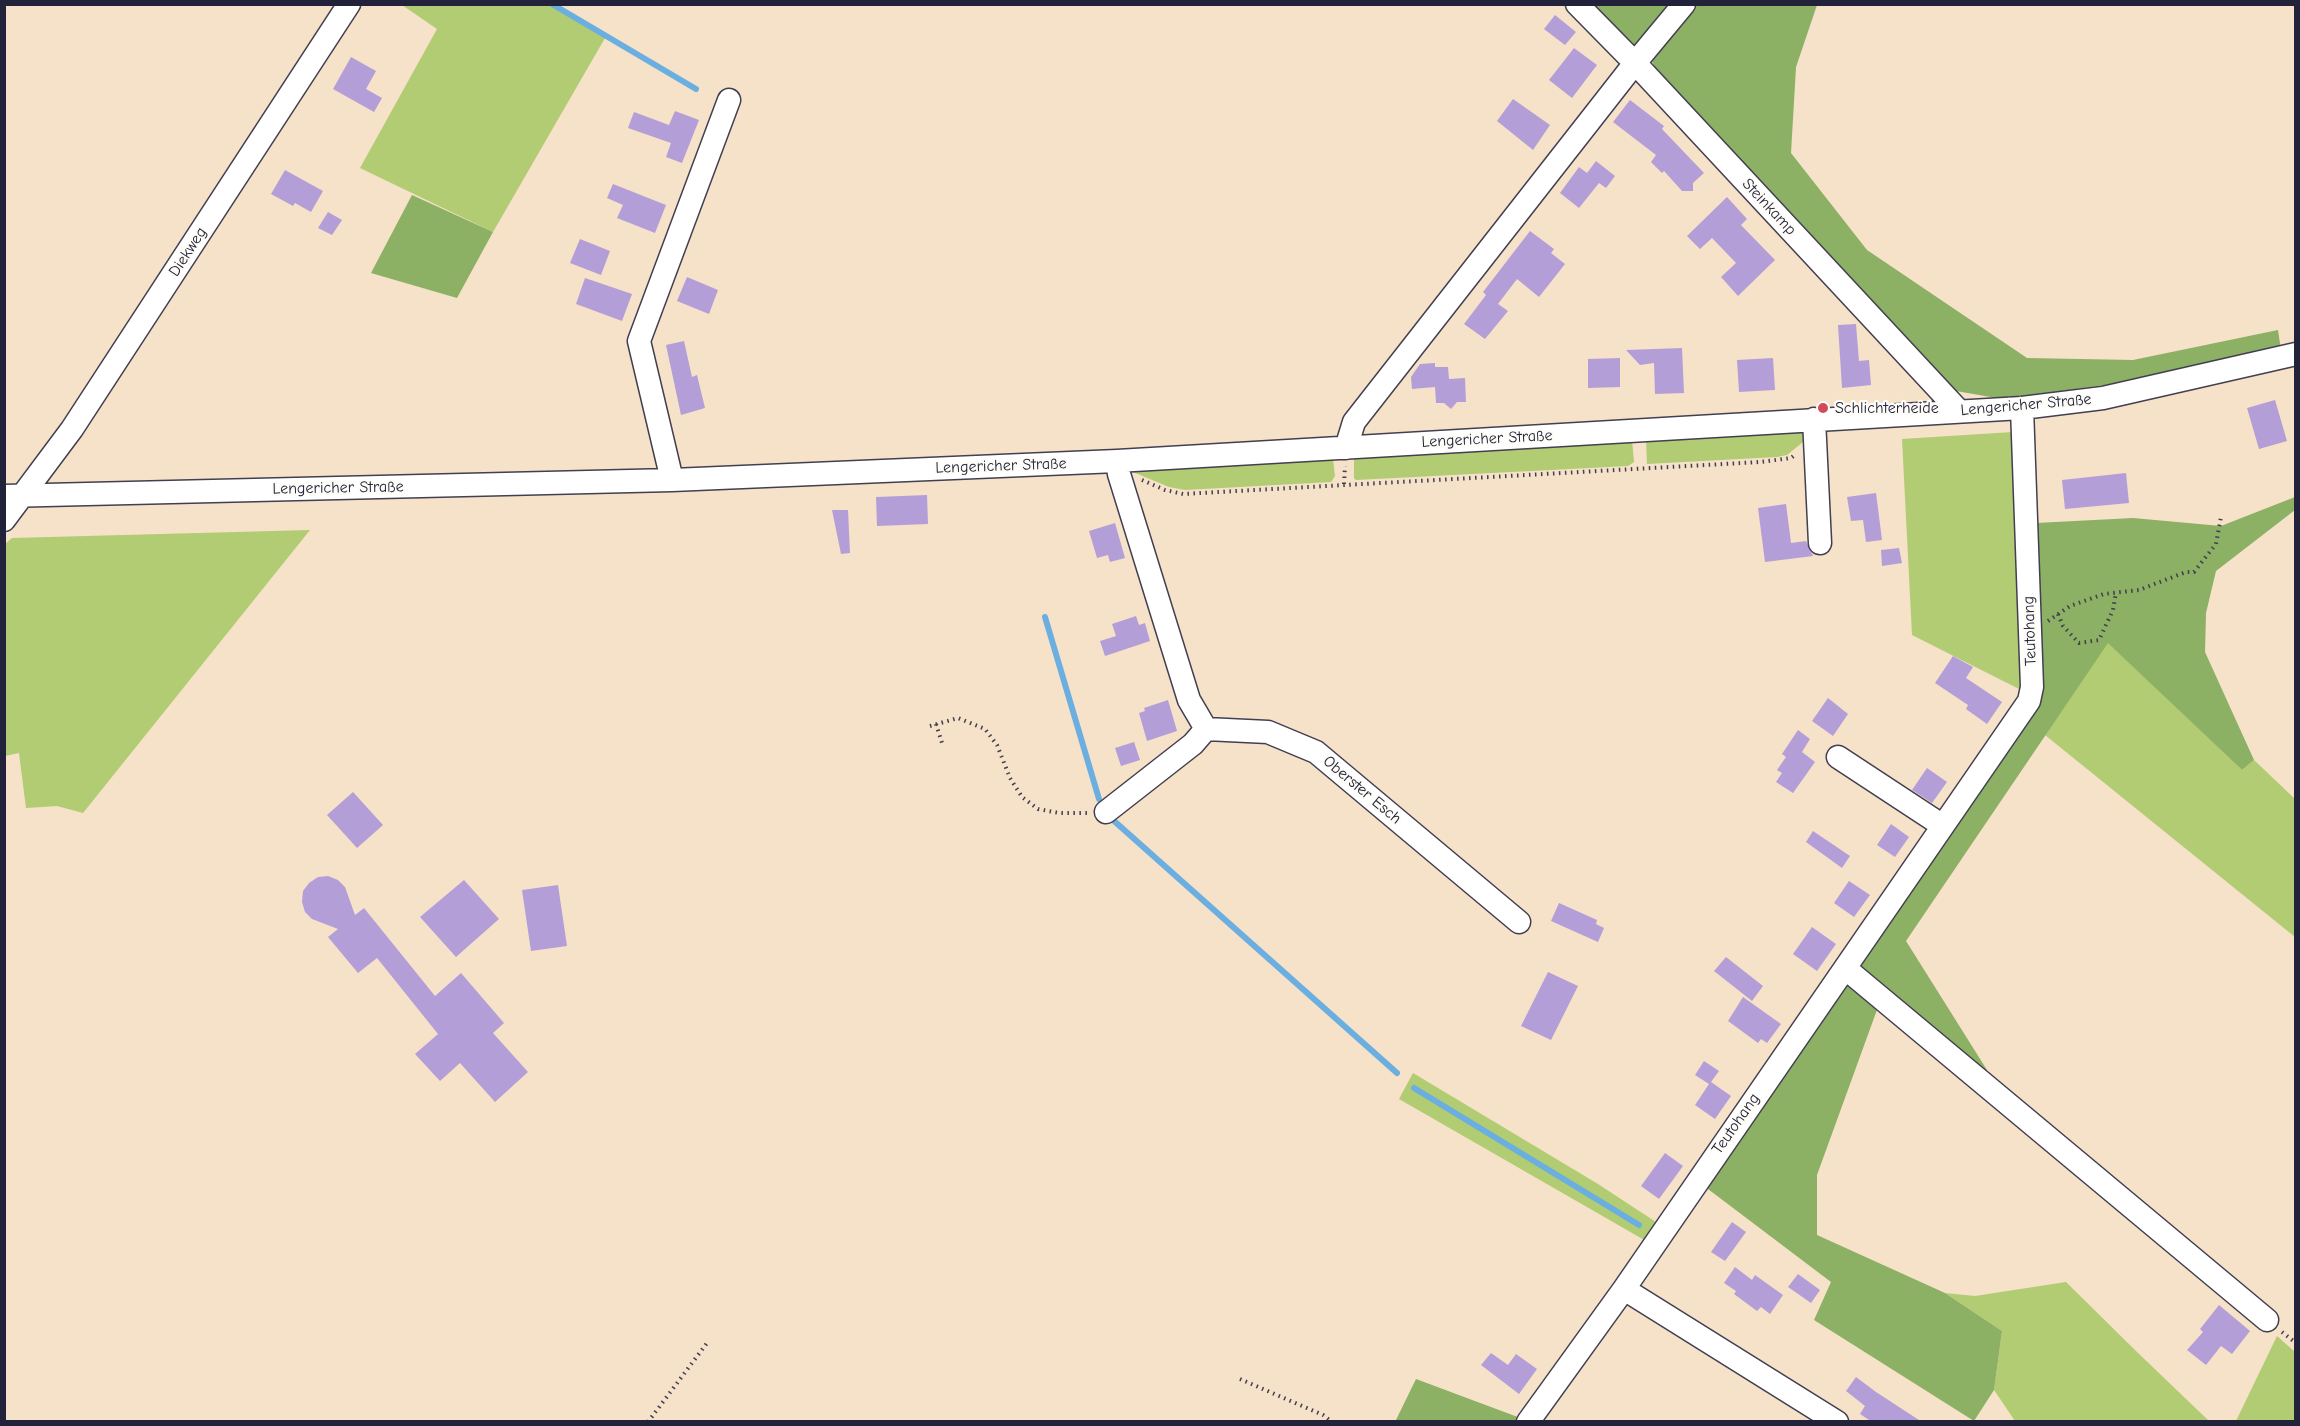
<!DOCTYPE html>
<meta charset="utf-8">
<style>
body{margin:0}
#map{position:relative;width:2300px;height:1426px;overflow:hidden;background:#f6e1c9;font-family:"Comic Neue",sans-serif}
canvas{display:block}
.frame{position:absolute;inset:0;border:6px solid #22223b;pointer-events:none}
</style>
<div id="map">
<canvas width="2300" height="1426"></canvas>
<div class="frame"></div>
</div>
<script>
const c = document.querySelector('canvas').getContext('2d');
c.lineJoin = 'round';
function paint(path, color) {
  c.fillStyle = color;
  c.fill(path, 'evenodd');
}
function poly(rows) {
  const path = new Path2D();
  for (const r of rows) {
    path.moveTo(r[0], r[1]);
    for (let i = 2; i < r.length; i += 2) path.lineTo(r[i], r[i + 1]);
  }
  return path;
}
function trace(path, color, width, dash) {
  c.strokeStyle = color;
  c.lineWidth = width;
  c.lineCap = dash ? 'butt' : 'round';
  c.setLineDash(dash || []);
  c.stroke(path);
}
function drawText(font, color, halo, rows, align = 'center') {
  c.font = font + ' "Comic Neue",sans-serif';
  c.lineWidth = 4.5;
  c.setLineDash([]);
  c.textBaseline = 'middle';
  c.strokeStyle = halo;
  c.fillStyle = color;
  for (const [text, x, y, turn = 0] of rows) {
    c.save();
    c.translate(x, y);
    c.rotate((+turn || 0) * Math.PI / 180);
    c.textAlign = isNaN(turn) ? turn : align;
    if (halo) c.strokeText(text, 0, 0);
    c.fillText(text, 0, 0);
    c.restore();
  }
}
paint(poly([
 [402,5,550,5,605,38,493,232,360,168,437,29],
 [1802,429,1806,433,1803,442,1787,455,1777,457,1647,464,1646,439],
 [2013,432,2025,692,1912,635,1902,439],
 [1632,440,1634,462,1628,466,1356,480,1354,478,1354,457],
 [1333,459,1335,476,1331,482,1185,490,1169,487,1133,472,1136,468],
 [310,530,83,813,57,806,26,808,19,753,5,756,5,544,12,538],
 [2108,642,2242,770,2254,760,2295,799,2295,937,2045,735],
 [1413,1073,1598,1184,1659,1224,1646,1241,1399,1099],
 [2066,1282,2137,1352,2209,1421,2015,1421,1994,1390,2002,1331,1945,1293,1975,1296],
 [2277,1336,2295,1352,2295,1421,2236,1421]
]), '#b1cc72');
paint(poly([
 [1587,5,1677,5,1641,47,1629,48],
 [1695,5,1817,5,1796,67,1791,153,1867,250,2027,358,2133,360,2278,330,2281,350,2134,381,2002,399,1956,391,1661,81,1651,59],
 [412,195,493,232,457,298,371,273],
 [2295,497,2295,510,2216,571,2206,613,2205,652,2254,760,2242,770,2108,643,1906,941,1987,1070,1983,1074,1856,964,2039,697,2036,523,2133,518,2221,526],
 [1843,983,1858,988,1878,1007,1817,1175,1817,1235,1945,1293,2002,1331,1994,1390,1974,1421,1814,1320,1831,1282,1704,1186],
 [1416,1379,1523,1419,1527,1422,1395,1422]
]), '#8cb064');
trace(poly([
 [552,4,696,89],
 [1045,617,1099,799],
 [1113,820,1397,1073],
 [1414,1088,1639,1225]
]), '#6baee0', 6);
paint(poly([
 [1555,15,1576,32,1565,45,1544,29],
 [1574,48,1597,65,1572,98,1549,80],
 [351,57,376,71,366,89,382,98,374,112,333,89],
 [1513,99,1550,125,1533,150,1497,121],
 [1630,100,1664,126,1662,129,1704,173,1693,183,1693,191,1682,191,1664,171,1662,173,1651,162,1656,155,1613,122],
 [675,111,699,120,682,163,666,157,671,143,628,128,634,112,669,125],
 [1596,161,1615,176,1606,188,1599,183,1579,208,1560,193,1579,167,1587,173],
 [285,170,323,191,311,212,295,203,293,206,271,194],
 [613,184,666,205,655,233,617,218,623,205,607,198],
 [1727,197,1747,219,1741,225,1775,260,1738,296,1721,277,1736,263,1712,238,1700,249,1687,236],
 [328,212,342,220,332,235,318,228],
 [1530,231,1554,249,1551,253,1565,264,1539,297,1517,279,1498,304,1508,311,1485,339,1464,324,1486,295,1483,292],
 [580,239,610,251,601,275,570,263],
 [687,277,718,290,709,314,677,301],
 [585,278,632,294,622,321,576,304],
 [1856,324,1859,361,1869,360,1871,385,1842,388,1838,325],
 [684,341,692,377,697,375,705,408,681,415,666,345],
 [1682,348,1684,393,1655,394,1654,363,1640,365,1626,350],
 [1620,358,1620,387,1588,388,1588,359],
 [1773,358,1775,390,1739,392,1737,360],
 [1435,363,1435,367,1448,367,1449,379,1465,378,1466,402,1457,402,1451,409,1444,403,1436,403,1435,387,1412,389,1411,377,1420,364],
 [2275,400,2287,441,2259,449,2247,408],
 [2126,473,2129,503,2065,509,2062,480],
 [1876,493,1882,540,1866,542,1863,520,1851,521,1847,497],
 [927,495,928,524,877,526,876,497],
 [1786,504,1791,543,1806,541,1813,556,1765,562,1758,508],
 [832,510,848,510,850,553,841,554],
 [1115,523,1125,558,1110,562,1108,555,1097,558,1089,531],
 [1899,548,1902,563,1882,566,1881,550],
 [1136,616,1139,625,1145,623,1150,641,1105,656,1100,641,1116,636,1112,624],
 [1953,656,1973,667,1966,678,2002,702,1987,724,1966,709,1968,705,1935,683],
 [1828,698,1848,714,1833,736,1812,721],
 [1168,700,1177,731,1147,741,1139,713,1145,711,1144,708],
 [1798,730,1810,739,1802,752,1815,762,1793,793,1776,782,1782,773,1777,770,1786,757,1782,754],
 [1134,742,1140,760,1121,766,1115,748],
 [1927,768,1947,782,1932,803,1912,790],
 [353,792,383,825,357,848,327,815],
 [1891,824,1909,837,1895,857,1877,845],
 [1813,831,1850,856,1842,868,1806,842],
 [328,876,338,880,345,887,355,915,364,908,435,996,461,973,504,1023,493,1033,528,1072,495,1102,460,1063,440,1081,415,1054,438,1034,377,958,358,973,328,937,338,929,312,919,305,912,302,902,303,891,309,883,318,877],
 [464,880,499,919,456,957,420,917],
 [1849,881,1870,895,1854,917,1834,903],
 [558,885,567,946,531,951,522,890],
 [1559,903,1597,920,1596,924,1604,928,1598,942,1551,921],
 [1812,927,1836,944,1817,971,1793,954],
 [1726,957,1763,986,1752,1001,1714,971],
 [1548,972,1578,986,1551,1040,1521,1026],
 [1743,997,1781,1024,1767,1043,1761,1039,1758,1043,1728,1021],
 [1704,1061,1719,1071,1711,1082,1731,1096,1715,1119,1695,1105,1709,1084,1695,1075],
 [1665,1153,1683,1166,1659,1199,1641,1186],
 [1732,1222,1746,1232,1725,1261,1711,1252],
 [1735,1267,1752,1280,1755,1275,1783,1295,1770,1314,1761,1307,1757,1311,1734,1294,1736,1291,1724,1283],
 [1798,1274,1820,1290,1811,1303,1788,1287],
 [2219,1305,2250,1331,2232,1354,2221,1346,2206,1365,2187,1350,2203,1332,2200,1329],
 [1491,1353,1508,1365,1516,1354,1537,1369,1519,1394,1481,1365],
 [1856,1377,1876,1392,1922,1422,1872,1422,1860,1414,1865,1406,1846,1391]
]), '#b49ed7');
const minor = poly([
 [1577,4,1635,63,1959,411],
 [1814,419,1820,543],
 [1346,448,1354,422,1635,63,1684,4],
 [1117,461,1119,474,1189,700,1206,729],
 [672,480,639,341,729,100],
 [4,496,672,480,1117,461,2022,408,2103,398,2296,354],
 [4,520,72,429,349,4],
 [1206,729,1268,732,1316,752,1519,922],
 [1838,757,1943,826],
 [1106,812,1193,744,1206,729],
 [1845,968,2267,1320],
 [1624,1289,1837,1422],
 [1528,1422,1624,1289,2029,701,2032,687,2022,408]
]);
trace(minor, '#423f50', 25);
trace(poly([
 [1142,480,1165,490,1183,494,1760,462,1791,458,1796,454],
 [1344,484,1345,466],
 [2058,614,2063,626,2079,643,2099,640,2113,610,2116,592],
 [2048,621,2070,606,2104,594,2139,590,2186,572,2194,572,2216,544,2221,517],
 [936,724,942,743],
 [930,726,958,718,985,729,997,745,1010,778,1022,797,1038,809,1059,813,1087,813],
 [2282,1332,2296,1343],
 [1240,1379,1323,1415,1332,1422],
 [648,1422,707,1343]
]), '#423f50', 4, [1.5, 4.5]);
trace(minor, '#fff', 22);
for (const [x, y, r, color] of [
 [1823,408,6,"#d1495b"]
]) {
  const dot = new Path2D();
  dot.arc(x, y, r, 0, 2 * Math.PI);
  c.fillStyle = color;
  c.fill(dot);
  trace(dot, '#fdfcf7', 2);
}
drawText('16px', '#22223b', '#fdfcf7', [
 ["Steinkamp",1769,207,47],
 ["Diekweg",188,252,-57],
 ["Lengericher Straße",2026,405,-5],
 ["Lengericher Straße",1487,439,-3],
 ["Lengericher Straße",1001,466,-2],
 ["Lengericher Straße",338,488,-1],
 ["Teutohang",2030,631,-92],
 ["Oberster Esch",1362,790,40],
 ["Teutohang",1736,1124,-55]
]);
drawText('16px', '#22223b', '#fdfcf7', [
 ["Schlichterheide",1835,408]
], 'left');
</script>
